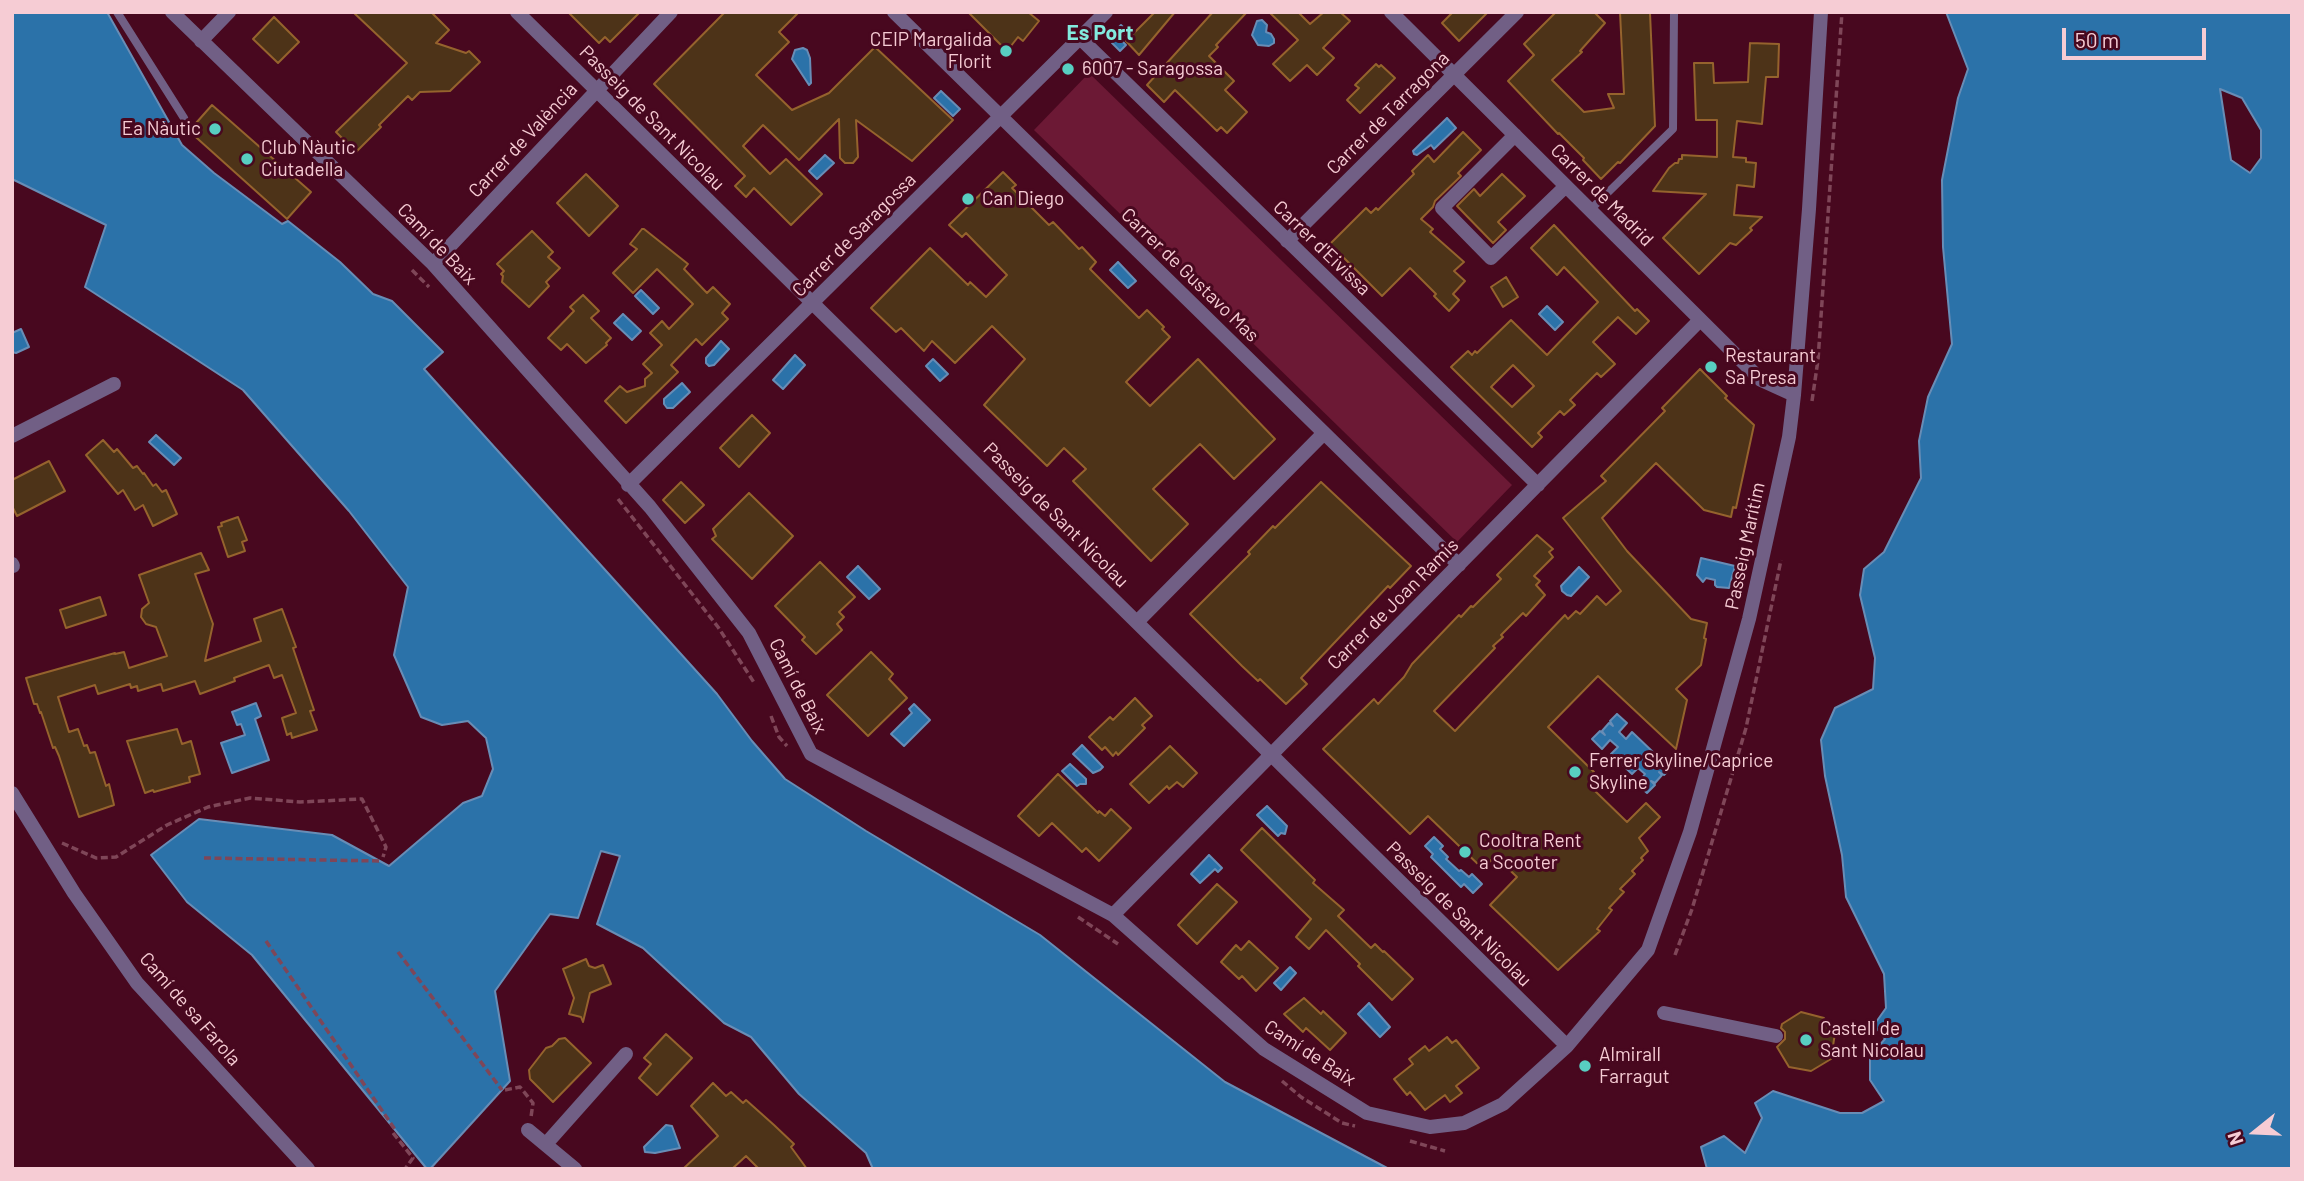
<!DOCTYPE html>
<meta charset="utf-8">
<style>
body{margin:0}
#map{position:relative;width:2304px;height:1181px;overflow:hidden;background:#48081f;font-family:Barlow,sans-serif}
canvas{display:block}
.frame{position:absolute;inset:0;border:14px solid #f6ccd4;pointer-events:none}
.north{position:absolute;left:2220px;top:1097px;width:70px;height:70px;-webkit-text-stroke:5px #48081f;paint-order:stroke;rotate:252deg;font-size:19px;font-weight:700;line-height:28px;text-align:center;color:#f6ccd4}
.north::after{content:'';display:block;margin:auto;width:24px;height:32px;background:#f6ccd4;clip-path:polygon(50% 0,100% 100%,50% 72%,0 100%)}
.scale{position:absolute;left:2062px;top:28px;width:144px;height:32px;box-sizing:border-box;border:4px solid #f6ccd4;border-top:0;padding-left:9px;font-size:21px;line-height:24px;white-space:nowrap;color:#f6ccd4;-webkit-text-stroke:5px #48081f;paint-order:stroke}
</style>
<div id="map">
<canvas width="2304" height="1181"></canvas>
<div class="frame"></div>
<div class="north">N</div>
<div class="scale">50 m</div>
</div>
<script>
const c = document.querySelector('canvas').getContext('2d');
c.lineJoin = 'round';
function paint(path, color) {
  c.fillStyle = color;
  c.fill(path, 'evenodd');
}
function poly(rows) {
  const path = new Path2D();
  for (const r of rows) {
    path.moveTo(r[0], r[1]);
    for (let i = 2; i < r.length; i += 2) path.lineTo(r[i], r[i + 1]);
  }
  return path;
}
function trace(path, color, width, dash) {
  c.strokeStyle = color;
  c.lineWidth = width;
  c.lineCap = dash ? 'butt' : 'round';
  c.setLineDash(dash || []);
  c.stroke(path);
}
function drawText(font, color, halo, rows, align = 'center') {
  c.font = font + ' Barlow,sans-serif';
  c.lineWidth = 6;
  c.setLineDash([]);
  c.textBaseline = 'middle';
  c.strokeStyle = halo;
  c.fillStyle = color;
  for (const [text, x, y, turn = 0] of rows) {
    c.save();
    c.translate(x, y);
    c.rotate((+turn || 0) * Math.PI / 180);
    c.textAlign = isNaN(turn) ? turn : align;
    if (halo) c.strokeText(text, 0, 0);
    c.fillText(text, 0, 0);
    c.restore();
  }
}
paint(poly([
 [1089,73,1512,485,1457,542,1034,130]
]), '#6c1935');
const water = poly([
 [12,12,107,12,182,145,214,173,282,224,288,221,340,262,373,294,392,301,443,352,424,369,717,694,752,741,785,779,866,831,1040,935,1225,1082,1389,1169,873,1169,866,1153,799,1094,751,1037,724,1023,643,948,597,924,620,856,601,851,578,918,550,914,495,991,510,1081,430,1169,427,1169,252,955,187,902,151,855,199,819,332,835,389,866,463,803,482,796,493,769,486,738,468,721,442,725,421,717,394,655,408,587,349,511,243,390,85,287,106,225,12,179,12,12],
 [1946,12,2292,12,2292,1169,1707,1169,1701,1147,1724,1136,1745,1153,1762,1118,1755,1103,1773,1091,1840,1113,1862,1113,1884,1101,1870,1080,1870,1056,1885,1039,1874,1025,1886,1008,1884,974,1846,897,1842,855,1825,776,1821,740,1835,708,1873,689,1875,658,1860,595,1864,569,1884,552,1921,478,1919,441,1928,397,1952,344,1943,247,1942,180,1958,98,1968,69,1946,12],
 [2220,89,2242,98,2261,130,2261,158,2250,173,2231,160,2220,89],
 [1262,20,1267,25,1266,32,1271,34,1274,39,1274,43,1269,46,1258,45,1252,35,1257,21,1262,20],
 [1121,25,1127,31,1120,39,1126,45,1120,51,1112,43,1111,35,1121,25],
 [803,48,807,50,810,58,811,83,809,85,792,59,795,50,803,48],
 [941,91,960,109,953,116,934,98,941,91],
 [1447,118,1456,128,1434,149,1431,145,1417,155,1414,154,1413,151,1447,118],
 [825,155,834,163,817,179,809,171,825,155],
 [1118,262,1136,281,1128,288,1110,270,1118,262],
 [641,290,659,308,653,314,635,296,641,290],
 [1547,306,1563,322,1555,330,1539,314,1547,306],
 [623,314,641,331,632,340,614,323,623,314],
 [21,329,29,347,16,353,12,352,12,333,21,329],
 [721,341,729,349,714,365,709,366,706,363,706,358,721,341],
 [795,355,805,365,783,389,773,380,795,355],
 [933,359,948,374,940,381,926,366,933,359],
 [682,383,690,392,673,408,667,408,664,404,664,399,682,383],
 [156,435,181,458,174,465,149,442,156,435],
 [1701,558,1735,566,1729,588,1717,587,1715,585,1715,580,1706,578,1703,582,1697,575,1701,558],
 [858,566,880,589,869,599,847,577,858,566],
 [1579,567,1589,577,1571,596,1567,595,1562,591,1561,586,1579,567],
 [256,703,261,716,255,719,269,760,232,773,221,743,245,735,241,724,237,725,232,712,256,703],
 [914,704,930,720,904,746,891,734,912,713,909,709,914,704],
 [1617,714,1627,723,1619,732,1626,739,1632,732,1653,752,1646,760,1653,766,1662,758,1672,767,1664,775,1659,772,1662,775,1655,783,1651,781,1655,785,1647,793,1637,784,1645,774,1638,768,1632,774,1611,754,1618,747,1610,740,1602,749,1592,739,1600,731,1605,735,1602,731,1609,723,1613,726,1610,721,1617,714],
 [1082,745,1103,767,1100,770,1093,773,1073,754,1082,745],
 [1070,764,1086,779,1086,784,1080,784,1077,786,1062,771,1070,764],
 [1267,806,1287,826,1285,834,1281,833,1278,836,1257,815,1267,806],
 [1434,837,1443,846,1440,849,1448,857,1446,859,1459,871,1461,870,1469,877,1472,874,1482,884,1473,893,1464,884,1461,887,1431,857,1433,854,1425,846,1434,837],
 [1209,855,1222,868,1218,872,1215,869,1200,883,1191,874,1209,855],
 [1290,967,1296,973,1281,990,1274,983,1290,967],
 [1369,1003,1390,1027,1380,1037,1358,1014,1369,1003],
 [666,1125,672,1126,680,1148,655,1153,645,1152,644,1147,666,1125]
]);
paint(water, '#2b72a9');
trace(water, '#688db6', 2);
const building = poly([
 [353,12,431,12,449,30,436,43,466,53,469,51,480,62,450,91,420,92,412,100,408,96,379,125,381,127,356,152,336,132,407,63,353,12],
 [568,12,640,12,610,42,605,37,599,43,568,12],
 [725,12,799,12,779,32,789,42,756,75,792,110,829,93,875,47,953,120,912,161,856,120,858,157,853,163,845,163,840,158,839,119,799,160,763,125,743,146,770,174,786,159,822,194,791,225,754,188,746,197,735,186,745,176,654,84,725,12],
 [968,12,1028,12,1039,21,1023,41,1018,37,1007,51,968,12],
 [1155,12,1175,12,1139,55,1126,41,1155,12],
 [1213,12,1247,12,1216,45,1218,47,1209,56,1234,81,1225,90,1247,112,1227,133,1221,127,1217,131,1175,90,1164,102,1147,85,1213,12],
 [1269,12,1298,12,1310,24,1324,12,1340,12,1350,21,1323,48,1334,58,1317,75,1307,65,1290,81,1273,64,1298,40,1269,12],
 [1453,12,1488,12,1459,41,1442,23,1453,12],
 [1556,12,1594,12,1605,23,1580,51,1582,52,1552,80,1584,112,1614,108,1608,94,1624,94,1620,12,1650,13,1655,126,1620,163,1618,162,1601,179,1583,160,1584,158,1559,133,1558,134,1508,81,1534,55,1524,44,1556,12],
 [274,17,299,42,278,63,253,39,274,17],
 [1750,43,1779,44,1778,77,1766,77,1762,124,1737,121,1733,157,1746,158,1746,162,1756,163,1754,187,1737,185,1734,215,1762,217,1750,228,1752,230,1736,245,1730,243,1699,274,1663,238,1706,194,1653,191,1669,168,1675,163,1678,163,1679,159,1682,159,1682,155,1717,157,1717,120,1696,120,1694,63,1713,63,1714,83,1748,82,1750,43],
 [1376,64,1379,67,1381,65,1395,78,1360,113,1347,100,1359,88,1355,85,1376,64],
 [212,105,311,192,287,219,189,131,212,105],
 [1463,132,1481,150,1458,173,1461,176,1435,201,1433,207,1421,219,1433,229,1430,232,1464,262,1454,271,1465,281,1453,294,1459,300,1449,311,1434,296,1436,294,1410,268,1382,296,1330,244,1366,208,1371,213,1376,208,1378,210,1414,174,1412,171,1428,155,1434,162,1463,132],
 [1003,172,1016,185,1012,188,1049,225,1053,222,1079,249,1082,247,1096,262,1090,269,1139,318,1147,310,1164,327,1162,329,1170,337,1126,382,1150,406,1198,359,1275,439,1234,479,1200,444,1153,489,1188,524,1151,561,1073,481,1086,469,1064,448,1047,466,984,405,1025,359,992,326,955,363,932,341,924,351,901,328,896,332,871,308,930,248,968,285,970,282,986,297,1007,275,966,233,962,237,949,225,1003,172],
 [586,174,618,206,589,236,557,203,586,174],
 [1502,174,1525,196,1498,222,1506,230,1493,243,1457,206,1474,189,1480,196,1502,174],
 [1554,225,1635,311,1637,309,1649,321,1636,334,1618,317,1593,342,1615,364,1601,377,1597,373,1570,400,1575,405,1564,415,1560,411,1538,433,1542,437,1532,447,1451,367,1468,351,1472,355,1475,351,1477,353,1511,320,1547,355,1598,302,1564,267,1557,275,1531,248,1554,225],
 [1513,365,1534,386,1512,407,1491,387,1513,365],
 [642,229,644,229,688,264,684,269,707,293,713,287,730,304,722,313,728,319,702,345,696,339,671,365,678,372,626,423,605,401,620,386,627,392,645,386,645,379,652,373,643,364,662,345,650,333,662,321,669,329,693,304,657,269,633,293,613,273,637,249,630,244,642,229],
 [532,231,553,252,548,257,560,268,546,282,549,286,529,307,502,282,503,276,501,274,504,271,497,264,532,231],
 [1506,277,1518,297,1503,307,1491,287,1506,277],
 [583,295,599,311,591,318,611,338,606,343,607,345,586,363,567,344,561,350,548,338,574,311,570,307,583,295],
 [1700,369,1727,396,1725,398,1754,425,1736,508,1733,507,1731,517,1704,510,1656,463,1602,518,1627,551,1691,619,1707,623,1704,638,1706,639,1701,665,1676,689,1687,700,1676,749,1598,676,1548,727,1594,772,1592,774,1597,779,1595,781,1600,786,1595,791,1627,822,1646,803,1660,817,1639,838,1648,851,1641,858,1643,860,1632,871,1635,874,1620,889,1624,892,1609,908,1612,910,1597,929,1600,931,1558,970,1490,905,1517,877,1495,856,1483,869,1428,816,1410,834,1323,749,1374,699,1378,704,1404,677,1412,664,1459,615,1461,617,1471,606,1473,607,1501,579,1497,575,1537,535,1553,549,1549,552,1553,557,1534,576,1540,581,1536,585,1545,595,1526,616,1523,613,1501,635,1503,637,1493,646,1495,648,1434,711,1455,731,1565,615,1568,619,1576,611,1580,614,1597,596,1606,605,1621,591,1563,518,1606,481,1601,476,1665,411,1662,408,1700,369],
 [752,415,770,433,739,467,720,448,752,415],
 [103,440,114,452,117,449,133,468,137,466,143,474,144,473,153,486,156,484,162,492,166,490,177,514,153,526,143,505,135,510,123,490,118,494,86,455,103,440],
 [49,461,65,491,17,516,12,506,12,480,49,461],
 [681,482,704,505,685,523,663,500,681,482],
 [1321,482,1411,566,1390,588,1388,586,1301,678,1307,684,1286,704,1260,679,1258,681,1242,666,1190,614,1250,554,1248,552,1273,526,1275,528,1321,482],
 [749,493,793,536,752,579,712,539,716,536,713,529,749,493],
 [238,517,247,540,242,542,245,551,228,557,218,527,222,526,221,523,238,517],
 [201,553,209,570,195,574,213,624,205,661,261,641,254,619,282,609,296,647,293,648,314,710,310,711,317,730,292,738,291,733,287,735,282,718,296,713,282,675,274,678,269,665,234,678,235,681,200,694,195,681,163,691,161,684,138,691,137,686,131,688,130,684,98,694,95,685,58,697,69,732,78,729,84,746,87,745,90,753,95,752,106,786,109,784,114,805,79,817,59,756,55,747,53,748,41,712,40,713,37,704,34,704,26,678,115,653,115,654,124,652,129,668,167,656,156,627,146,624,141,617,142,609,149,603,139,575,201,553],
 [820,562,855,597,839,612,844,617,837,624,842,630,816,654,802,640,805,637,775,606,820,562],
 [100,597,106,615,66,628,60,610,100,597],
 [871,652,893,674,889,679,907,698,868,736,827,695,871,652],
 [1135,698,1152,716,1142,725,1145,728,1118,755,1116,752,1113,756,1105,747,1102,750,1089,737,1110,717,1113,720,1135,698],
 [177,729,182,744,191,741,200,774,189,777,190,782,154,792,153,790,145,793,127,741,177,729],
 [1170,746,1197,773,1183,787,1177,782,1169,789,1167,786,1149,803,1130,784,1170,746],
 [1058,774,1098,813,1099,811,1105,816,1111,809,1131,828,1099,861,1086,848,1082,852,1052,823,1039,836,1018,816,1058,774],
 [1262,828,1315,880,1313,883,1344,910,1338,916,1371,948,1375,944,1383,952,1384,951,1413,979,1392,1000,1358,966,1360,964,1326,930,1309,949,1296,937,1311,919,1241,850,1262,828],
 [1217,884,1237,902,1197,944,1178,925,1217,884],
 [1249,941,1278,968,1256,991,1242,976,1239,979,1221,962,1236,945,1241,950,1249,941],
 [586,959,589,966,595,968,603,965,611,984,590,993,583,1022,581,1017,569,1014,574,998,563,969,586,959],
 [1304,998,1321,1014,1323,1011,1346,1033,1330,1050,1306,1028,1303,1032,1284,1014,1304,998],
 [1801,1012,1824,1018,1835,1033,1831,1059,1811,1071,1789,1067,1777,1047,1785,1039,1785,1032,1781,1028,1782,1024,1801,1012],
 [666,1034,692,1058,657,1095,639,1078,651,1064,644,1058,666,1034],
 [1447,1037,1452,1043,1456,1040,1479,1068,1456,1086,1462,1093,1450,1102,1445,1095,1425,1110,1410,1092,1407,1095,1394,1079,1413,1064,1409,1059,1425,1046,1429,1051,1447,1037],
 [565,1038,591,1063,553,1102,530,1079,529,1070,546,1048,552,1046,559,1039,565,1038],
 [713,1083,726,1096,731,1092,743,1103,746,1100,774,1125,794,1144,791,1147,807,1169,759,1169,746,1156,732,1169,683,1169,718,1136,691,1106,713,1083]
]);
paint(building, '#4d3318');
trace(building, '#95632d', 2);
trace(poly([
 [412,270,429,287],
 [1812,401,1818,360,1842,12],
 [618,499,718,627,755,684],
 [771,716,779,737,787,746],
 [62,843,96,858,116,857,167,825,208,807,250,798,300,802,362,799,386,847,383,857],
 [204,858,380,861],
 [1078,917,1118,944],
 [266,941,396,1131],
 [398,952,502,1090],
 [1675,955,1692,909,1746,728,1781,560],
 [1282,1081,1301,1097,1342,1123,1355,1126],
 [505,1090,520,1087,533,1103,531,1117],
 [393,1133,413,1158,405,1169],
 [1410,1141,1445,1151]
]), '#7f4658', 3.5, [7, 3.5]);
trace(poly([
 [117,12,184,118],
 [1590,210,1673,129,1674,12]
]), '#715f85', 8);
trace(poly([
 [172,12,433,264,650,507,749,633,811,754,1113,915,1264,1049,1367,1113,1430,1127,1464,1123,1503,1104,1567,1046,1648,950,1690,832,1749,619,1789,437,1794,395,1809,209,1821,12],
 [517,12,1567,1046],
 [894,12,1459,565],
 [1391,12,1761,380,1794,395],
 [1080,38,1538,485],
 [201,41,229,12],
 [1515,135,1442,208,1491,258,1566,186],
 [1287,241,1517,12],
 [433,264,671,12],
 [12,436,114,384],
 [628,485,1106,12],
 [12,564,13,566],
 [1137,622,1324,433],
 [12,793,74,893,137,983,308,1169],
 [1113,915,1700,320],
 [1664,1013,1776,1036],
 [528,1130,575,1169],
 [546,1144,626,1054]
]), '#715f85', 14);
for (const [x, y, r, color] of [
 [1006,51,7,"#58cec1"],
 [1068,69,7,"#58cec1"],
 [215,129,7,"#58cec1"],
 [247,159,7,"#58cec1"],
 [968,199,7,"#58cec1"],
 [1711,367,7,"#58cec1"],
 [1575,772,7,"#58cec1"],
 [1465,852,7,"#58cec1"],
 [1806,1040,7,"#58cec1"],
 [1585,1066,7,"#58cec1"]
]) {
  const dot = new Path2D();
  dot.arc(x, y, r, 0, 2 * Math.PI);
  c.fillStyle = color;
  c.fill(dot);
  trace(dot, '#48081f', 2.5);
}
drawText('19px', '#f6ccd4', '#48081f', [
 ["CEIP Margalida",992,40,"right"],
 ["Florit",992,62,"right"],
 ["6007 - Saragossa",1082,69],
 ["Ea Nàutic",201,129,"right"],
 ["Club Nàutic",261,148],
 ["Ciutadella",261,170],
 ["Can Diego",982,199],
 ["Restaurant",1725,356],
 ["Sa Presa",1725,378],
 ["Ferrer Skyline/Caprice",1589,761],
 ["Skyline",1589,783],
 ["Cooltra Rent",1479,841],
 ["a Scooter",1479,863],
 ["Castell de",1820,1029],
 ["Sant Nicolau",1820,1051],
 ["Almirall",1599,1055],
 ["Farragut",1599,1077]
], 'left');
drawText('19px', '#f6ccd4', '#48081f', [
 ["Carrer de Tarragona",1388,113,-45],
 ["Passeig de Sant Nicolau",652,118,45],
 ["Carrer de València",523,140,-47],
 ["Carrer de Madrid",1602,195,45],
 ["Carrer de Saragossa",854,235,-45],
 ["Camí de Baix",437,244,46],
 ["Carrer d'Eivissa",1322,248,44],
 ["Carrer de Gustavo Mas",1190,275,44],
 ["Passeig de Sant Nicolau",1056,515,45],
 ["Passeig Marítim",1745,546,-78],
 ["Carrer de Joan Ramis",1393,604,-45],
 ["Camí de Baix",798,686,63],
 ["Passeig de Sant Nicolau",1459,914,45],
 ["Camí de sa Farola",190,1009,49],
 ["Camí de Baix",1310,1053,33]
]);
drawText('bold 21px', '#82ebde', '#48081f', [
 ["Es Port",1100,33]
]);
</script>
